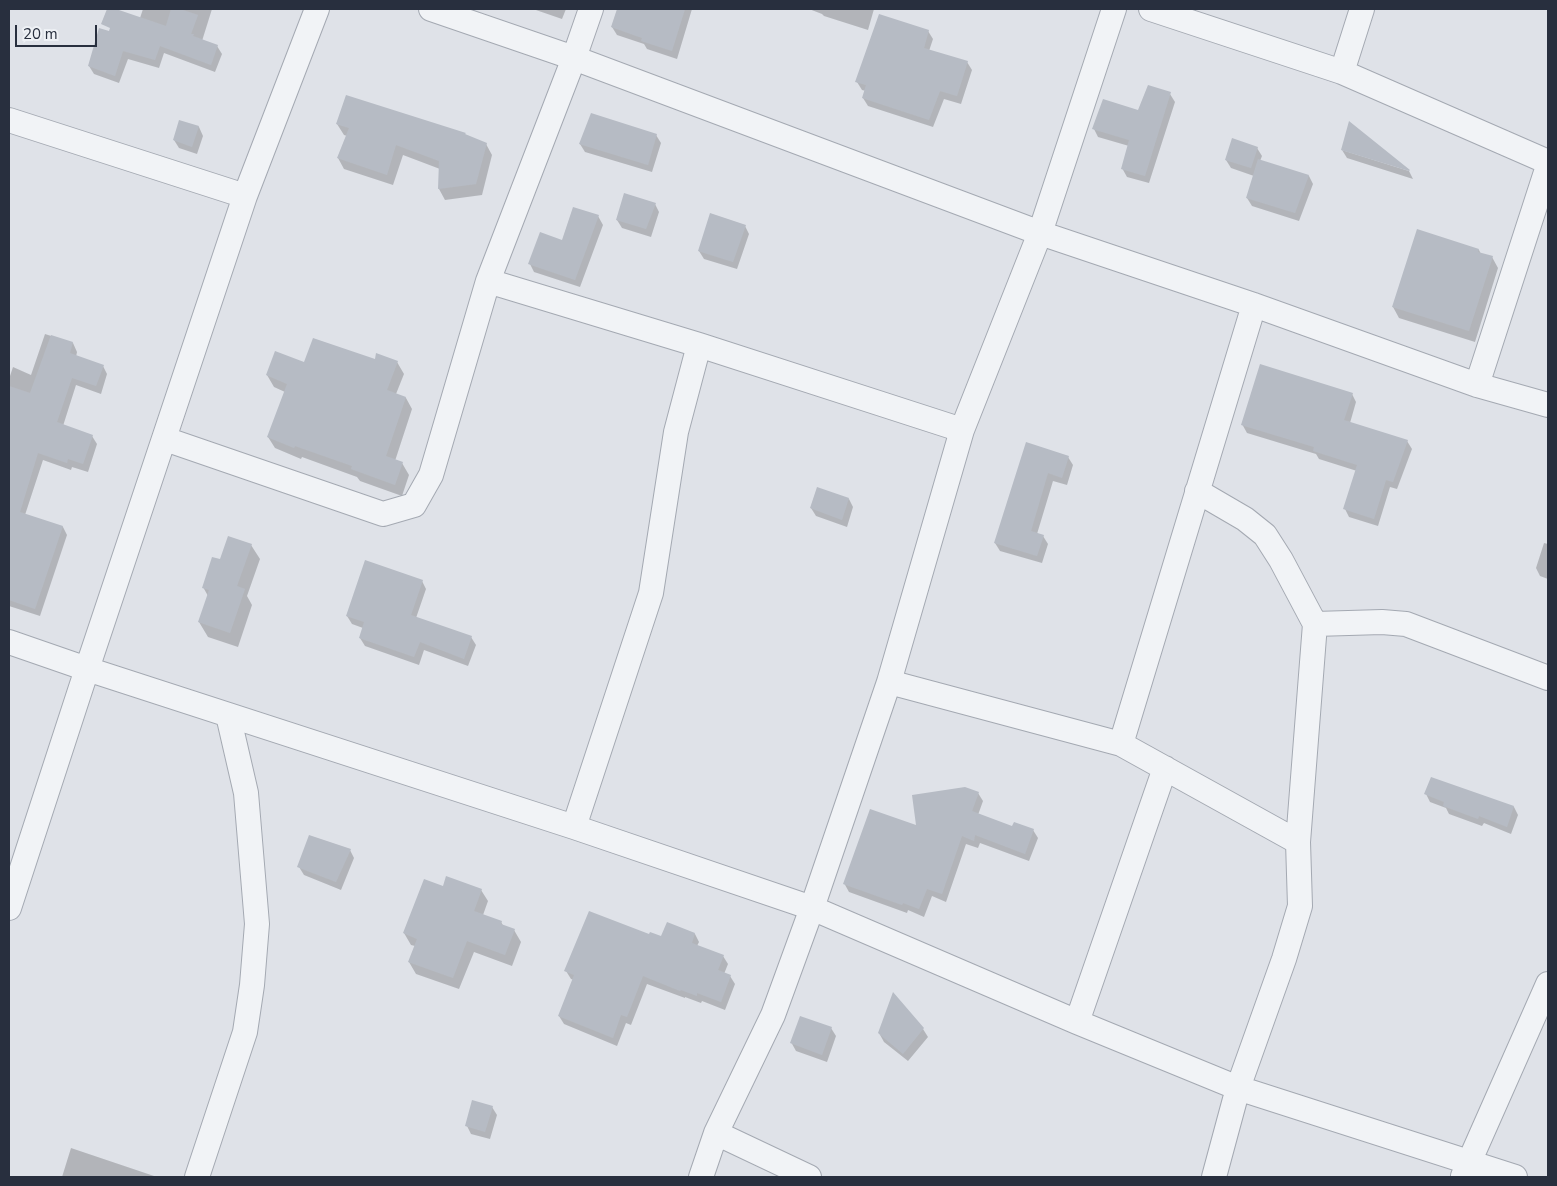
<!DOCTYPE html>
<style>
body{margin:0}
#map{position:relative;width:1557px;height:1186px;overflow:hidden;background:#dfe2e8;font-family:"Nunito Sans",sans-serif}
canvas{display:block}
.frame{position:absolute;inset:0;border:10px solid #282f3e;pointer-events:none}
.scale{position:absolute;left:15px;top:25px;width:82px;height:22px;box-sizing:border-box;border:2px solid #282f3e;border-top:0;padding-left:6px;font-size:15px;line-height:18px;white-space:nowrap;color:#282f3e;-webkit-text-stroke:4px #eef1f5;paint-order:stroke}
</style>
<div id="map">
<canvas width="1557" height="1186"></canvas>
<div class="frame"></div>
<div class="scale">20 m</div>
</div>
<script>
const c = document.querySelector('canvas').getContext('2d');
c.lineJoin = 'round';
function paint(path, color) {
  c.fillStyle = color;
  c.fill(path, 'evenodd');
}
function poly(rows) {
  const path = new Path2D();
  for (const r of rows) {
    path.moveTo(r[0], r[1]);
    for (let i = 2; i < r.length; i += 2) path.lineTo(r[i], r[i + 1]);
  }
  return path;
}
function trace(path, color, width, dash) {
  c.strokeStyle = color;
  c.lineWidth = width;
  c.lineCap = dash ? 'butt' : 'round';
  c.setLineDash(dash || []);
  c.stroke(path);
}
paint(poly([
 [143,9,212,9,202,41,217,46,222,54,215,72,164,53,159,68,128,59,119,83,94,74,89,66,109,33,140,18],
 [533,9,566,9,562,19],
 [618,9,692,9,677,59,647,49,644,44,617,35,612,27],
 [809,9,874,9,868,30,824,16,822,14],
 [928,31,933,39,929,51,967,62,972,70,961,104,944,99,933,127,868,106,863,98,866,91,862,90,857,82],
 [1170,94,1175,102,1149,183,1127,177,1122,168,1129,146,1098,137,1094,129,1139,111],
 [180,121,199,127,203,136,197,154,179,148,174,140],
 [337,124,465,134,466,136,486,144,492,155,482,195,445,200,439,189,440,169,403,155,393,185,344,169,338,158,347,136,344,135],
 [656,135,661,143,652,172,585,152,580,144],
 [1257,148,1262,156,1260,161,1309,176,1313,184,1299,221,1252,206,1247,198,1254,176,1231,168,1226,160],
 [1342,150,1409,171,1413,179,1347,158],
 [655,204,659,212,651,237,622,228,617,220],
 [598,216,603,225,580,287,534,272,530,264],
 [745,226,749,234,737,269,704,259,699,251],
 [1418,231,1479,250,1481,254,1492,257,1498,268,1475,342,1399,318,1393,307],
 [45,334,73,343,77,352,76,357,103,366,107,374,101,394,76,385,63,426,92,436,97,444,88,472,72,467,71,470,43,460,25,515,63,527,67,535,40,616,9,606,9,436,11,427,9,426,9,379,13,367,31,375],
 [375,361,397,362,404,374,396,394,406,398,412,409,395,461,402,463,409,475,402,496,360,481,357,477,302,457,301,459,275,448,268,437,285,392,274,387,267,375,305,364],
 [1352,394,1356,402,1350,423,1407,441,1412,449,1397,489,1390,487,1378,526,1349,517,1345,509,1357,471,1319,459,1316,454,1247,433,1242,424],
 [1027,444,1068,457,1073,465,1067,485,1053,481,1037,534,1043,536,1048,544,1042,563,1000,551,995,543],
 [849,499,853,507,847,527,816,516,811,508],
 [1544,543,1548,544,1548,579,1540,576,1536,568],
 [251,545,260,559,247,596,252,605,238,647,208,637,199,622,208,596,203,587,221,561],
 [422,581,426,589,416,618,471,637,476,645,468,666,424,650,419,665,365,646,360,638,363,628,352,624,347,616],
 [978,793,983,801,978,815,1013,828,1033,830,1038,838,1029,861,980,843,978,848,966,844,946,902,932,896,924,917,908,910,907,913,849,892,844,883,917,827],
 [1426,794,1514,807,1518,815,1511,834,1484,823,1482,826,1449,814,1446,808,1430,802],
 [350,850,354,858,341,890,304,875,299,867],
 [443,888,481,890,488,901,483,915,501,922,504,927,514,930,521,942,512,966,474,952,459,989,416,974,409,962,415,946,411,945,404,933],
 [695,934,699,942,697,946,723,956,728,964,724,974,730,976,735,984,725,1010,702,1001,701,1003,685,997,685,998,647,984,631,1025,626,1023,617,1046,564,1024,559,1016,574,980,571,979,566,971,649,936,662,938],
 [894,994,923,1029,928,1037,908,1061,884,1042,879,1033],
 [831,1028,836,1036,827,1062,796,1051,791,1042],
 [492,1107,497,1115,490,1139,471,1134,467,1126],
 [71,1148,157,1177,62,1177]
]), '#0003');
paint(poly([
 [107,9,116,9,166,26,171,9,180,9,198,15,191,34,194,34,193,36,218,45,211,65,160,46,155,60,123,51,115,76,88,66,99,28,109,31,110,28,101,24],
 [617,9,685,9,672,51,641,41,642,38,611,27],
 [879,14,929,30,924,48,968,61,957,96,940,91,929,120,862,98,866,85,855,82],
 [1148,85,1171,92,1145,176,1121,169,1129,140,1092,129,1103,99,1138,110],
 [346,95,466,133,465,134,487,143,476,184,438,189,439,161,396,145,387,175,337,158,349,128,336,124],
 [591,113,657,134,648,165,579,144],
 [179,120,199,126,192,147,173,140],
 [1349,121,1410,170,1409,171,1341,150],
 [1232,138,1258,147,1251,168,1225,160],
 [1258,159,1309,175,1295,213,1246,198],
 [624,193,656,203,646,229,616,220],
 [573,207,599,215,575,280,528,264,540,232,562,240],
 [710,213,746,225,733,262,698,251],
 [1417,229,1479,249,1478,252,1493,256,1469,331,1392,307],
 [51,335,73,342,70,353,104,365,96,386,72,378,57,422,93,435,83,464,68,459,67,463,38,453,20,512,63,526,35,609,9,600,9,386,30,393],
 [313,338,375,359,376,353,398,361,387,390,406,397,386,456,403,462,395,485,351,469,352,466,295,446,294,448,267,437,287,384,266,375,275,351,304,362],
 [1260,364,1353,393,1344,420,1408,440,1393,482,1386,480,1374,519,1343,509,1357,465,1313,451,1314,447,1241,425],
 [1026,442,1069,456,1062,478,1048,473,1031,531,1044,535,1037,556,994,543],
 [817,487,849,498,842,520,810,508],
 [228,536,252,544,237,586,245,589,230,633,198,622,209,590,202,588,212,557,220,559],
 [365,560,423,580,411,615,472,636,464,659,420,642,414,657,359,638,364,622,346,616],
 [1431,777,1514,806,1507,827,1479,816,1478,819,1443,806,1444,802,1424,794],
 [965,787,979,792,972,811,1012,826,1014,822,1034,829,1025,854,975,835,974,841,962,836,942,894,927,889,919,909,903,903,902,905,843,884,870,809,916,825,912,795],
 [309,835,351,849,336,882,297,867],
 [446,876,482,889,474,911,502,921,501,924,515,929,505,955,467,941,453,978,408,962,417,939,403,933,424,879,443,886],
 [589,911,649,934,650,932,661,936,667,922,695,933,692,943,724,955,718,970,731,975,721,1002,697,993,697,996,681,990,680,991,643,976,627,1017,621,1015,613,1038,558,1016,574,975,564,971],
 [893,992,924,1028,903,1054,878,1033],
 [800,1016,832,1027,822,1055,790,1043],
 [472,1100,493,1106,485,1132,465,1126]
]), '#b6bbc4');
const minor = poly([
 [431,9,574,58,1040,233,1254,305,1477,385,1548,405],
 [1151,9,1342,72,1548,162],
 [1342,72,1362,9],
 [9,120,245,196],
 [488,281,699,345,962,430],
 [1477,385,1548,166],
 [165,439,383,514,414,505,431,475,488,281,574,58,591,9],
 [1197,491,1245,519,1265,535,1281,560,1315,624,1298,842,1300,906,1284,959,1238,1088,1214,1177],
 [1315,624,1382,622,1406,624,1548,678],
 [9,642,87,669,574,827,812,908,1077,1022,1238,1088,1515,1177],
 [889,682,1121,744,1298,842],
 [1121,744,1254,305],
 [574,827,651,593,676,432,699,345],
 [9,908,87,669,245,196,317,9],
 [1077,1022,1165,768],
 [716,1133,809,1177],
 [1463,1176,1548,984],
 [197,1177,245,1032,252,985,257,924,246,793,228,715],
 [701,1177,716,1133,773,1015,812,908,889,682,962,430,1040,233,1114,9]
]);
trace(minor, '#a4a9b2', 26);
trace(minor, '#f1f3f6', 24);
</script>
